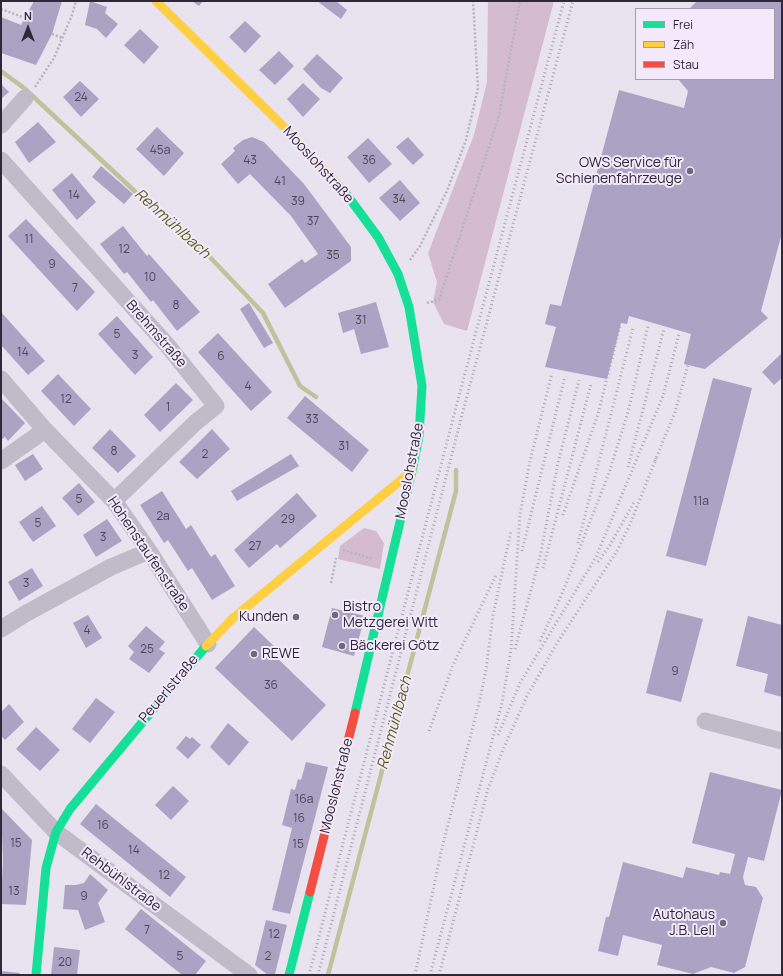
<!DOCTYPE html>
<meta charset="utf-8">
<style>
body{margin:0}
#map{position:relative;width:783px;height:976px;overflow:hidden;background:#e9e2ef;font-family:Manrope,sans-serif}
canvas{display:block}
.frame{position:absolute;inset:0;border:2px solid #2e2839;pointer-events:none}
.legend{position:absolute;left:635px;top:8px;width:140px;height:72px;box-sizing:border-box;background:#f3e9fb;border:1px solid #a49cad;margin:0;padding:5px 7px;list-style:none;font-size:12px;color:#2e2839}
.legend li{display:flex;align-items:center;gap:8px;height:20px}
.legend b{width:20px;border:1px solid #a49cad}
.north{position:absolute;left:8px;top:8px;width:40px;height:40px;-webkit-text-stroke:3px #f3e9fb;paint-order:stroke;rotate:0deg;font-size:11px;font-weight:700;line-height:16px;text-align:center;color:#2e2839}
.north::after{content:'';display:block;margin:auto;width:14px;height:18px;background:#2e2839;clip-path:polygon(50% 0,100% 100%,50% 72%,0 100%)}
</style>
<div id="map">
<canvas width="783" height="976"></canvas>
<div class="frame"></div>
<ul class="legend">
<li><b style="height:5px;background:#16e098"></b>Frei</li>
<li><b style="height:5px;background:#ffcf43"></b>Zäh</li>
<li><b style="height:5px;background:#f24e42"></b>Stau</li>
</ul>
<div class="north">N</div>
</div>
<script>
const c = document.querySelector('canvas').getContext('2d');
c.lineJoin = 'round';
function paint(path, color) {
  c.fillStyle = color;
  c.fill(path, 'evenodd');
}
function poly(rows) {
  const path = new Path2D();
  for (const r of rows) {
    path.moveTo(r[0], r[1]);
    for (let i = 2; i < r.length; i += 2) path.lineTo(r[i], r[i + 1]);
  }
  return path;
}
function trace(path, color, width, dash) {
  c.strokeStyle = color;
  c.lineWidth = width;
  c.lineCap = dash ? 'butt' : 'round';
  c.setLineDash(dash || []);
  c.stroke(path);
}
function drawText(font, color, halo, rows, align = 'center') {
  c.font = font + ' Manrope,sans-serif';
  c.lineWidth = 4;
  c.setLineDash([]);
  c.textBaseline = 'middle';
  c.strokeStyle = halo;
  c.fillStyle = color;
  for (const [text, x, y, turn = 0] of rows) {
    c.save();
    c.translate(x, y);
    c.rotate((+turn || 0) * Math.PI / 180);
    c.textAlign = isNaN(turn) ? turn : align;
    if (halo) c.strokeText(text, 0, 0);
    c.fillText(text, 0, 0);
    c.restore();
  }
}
paint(poly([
 [488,1,554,1,467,331,444,324,433,302,437,282,428,253,474,135,487,82],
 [364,528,376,531,384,543,380,569,338,559,340,546]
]), '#d5bbd0');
trace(poly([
 [1,71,24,88,142,198,206,253,263,313,300,386,316,397],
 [328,975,456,491,456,470]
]), '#c1c19c', 4.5);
paint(poly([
 [34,1,62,1,52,34,36,65,1,53,1,17,21,25],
 [90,1,107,7,105,13,118,24,106,38,97,29,85,25],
 [192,1,203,1,199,6],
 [317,1,336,1,347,10,341,19],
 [697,1,782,1,782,233,761,311,768,318,705,369,684,364,691,334,629,316,627,324,621,323,607,379,545,367,556,327,545,324,550,304,561,306,619,90,684,108,688,91,678,79,774,79,774,9,689,9],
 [245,21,261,36,245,53,229,37],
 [140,29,159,47,144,64,124,45],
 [279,51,294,66,275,85,259,70],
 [317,54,343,78,330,93,321,88,303,69],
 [80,81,99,99,81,117,63,97],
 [303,83,320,99,303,117,287,99],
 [1,84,9,92,1,99],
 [38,122,56,142,29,163,15,142],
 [157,127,184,153,164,176,136,149],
 [252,137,264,142,304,184,351,247,351,261,285,308,268,284,302,259,305,263,318,254,291,216,250,174,238,184,221,164,235,151,233,148,243,140],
 [408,137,424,155,413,165,396,147],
 [368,138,392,164,369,183,347,157],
 [101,166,133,194,124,204,92,177],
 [72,173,96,202,77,220,52,190],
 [400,180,420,203,400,221,379,198],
 [26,219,95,292,77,311,8,236],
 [123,226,147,256,149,254,200,312,177,331,153,300,151,302,127,272,124,274,100,244],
 [376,302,389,347,361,354,354,329,343,333,338,313],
 [249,303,273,343,264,348,240,309],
 [1,312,45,361,28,375,1,345],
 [117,316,153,357,135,375,98,334],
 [218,333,272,392,251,411,198,352],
 [782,353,782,378,774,385,762,372],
 [58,374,91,409,74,426,41,391],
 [713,378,752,388,706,566,666,556],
 [176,383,193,400,160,432,144,415],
 [305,396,369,450,352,472,287,418],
 [1,398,25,423,8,441,5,437,1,440],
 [110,429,136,456,118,473,92,448],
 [212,429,230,449,197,479,179,462],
 [33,454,43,469,25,481,15,465],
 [291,454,299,466,237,501,231,491],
 [79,483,95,502,78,516,62,498],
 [162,491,186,529,191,525,211,557,215,554,235,586,212,600,192,568,188,571,168,540,164,543,140,505],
 [297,493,317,516,280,548,277,544,249,568,234,550],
 [42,506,56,526,33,542,19,522],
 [107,519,122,541,96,557,83,535],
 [32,568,43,586,19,601,8,582],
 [332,608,365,616,354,656,322,647],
 [667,610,703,619,681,702,646,693],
 [88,615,102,638,86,648,73,623],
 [748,616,782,625,782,697,764,692,768,674,736,666],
 [146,626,165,642,159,649,165,653,149,673,129,659,134,652,128,646],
 [254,627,279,651,275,656,326,705,292,741,215,668],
 [96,698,115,712,90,743,72,729],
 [9,704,24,722,5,740,1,736,1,712],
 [228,723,249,742,229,766,210,747],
 [36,727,60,750,40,771,16,749],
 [186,736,190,739,192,737,201,745,188,759,176,748],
 [306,762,328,767,290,914,272,910,292,828,282,825,291,789,295,790,298,779,301,780],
 [710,772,782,790,764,861,748,857,743,877,745,885,756,887,763,898,745,967,734,973,711,967,693,974,657,965,662,945,623,935,618,956,598,951,606,917,609,917,623,862,683,878,686,867,719,875,720,872,730,874,735,854,692,843],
 [173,786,189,801,171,820,155,805],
 [96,804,186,877,170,897,80,824],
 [1,808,32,840,26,905,1,904,3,860],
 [90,874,108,890,98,903,105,922,85,930,78,910,63,909,65,885,76,885,84,883],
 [141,909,206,961,195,975,182,975,125,929],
 [266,920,287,925,275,974,273,975,268,975,255,965],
 [54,947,80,950,77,975,51,975],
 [1,971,20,973,19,975,1,975]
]), '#aca3c4');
trace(poly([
 [1,9,25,18],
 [52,34,62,38],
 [35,87,54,58,72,15,76,1],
 [410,260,420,246,447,191,466,140,478,88,473,1],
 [427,303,439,300,499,116,520,1],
 [343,550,373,559],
 [331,583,336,558]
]), '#b9b3c0', 2.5, [2, 2]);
trace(poly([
 [1,125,25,98],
 [1,160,168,346,216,406,195,423,114,501],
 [1,379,45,430,114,501,149,551,208,644],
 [1,461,45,430],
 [1,629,25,614,111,567,149,551],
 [705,721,782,741],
 [1,774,56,832,249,975]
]), '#c1bac8', 17);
trace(poly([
 [344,191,378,237,398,274,409,307,422,386,419,436,412,471,355,713],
 [36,975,46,868,56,832,70,809,206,646],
 [289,975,310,892]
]), '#16e098', 9);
trace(poly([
 [156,1,279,122,344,191],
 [206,646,232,619,412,471]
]), '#ffcf43', 9);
trace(poly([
 [310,892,355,713]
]), '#f24e42', 9);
trace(poly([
 [655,461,675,412,688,365],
 [628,467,664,329],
 [563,515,598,414,620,326],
 [578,543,633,328],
 [522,551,565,376],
 [598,562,610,545,634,502],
 [543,568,591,384],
 [540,641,561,596,609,473,628,412,648,326],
 [515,649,540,557,558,463,579,380],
 [429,731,453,665,496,575],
 [498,735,520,683,596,557,663,396,679,334],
 [309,975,455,411,564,1],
 [318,975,463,411,573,1],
 [415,975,442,848,479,703,486,670,493,615,511,531],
 [430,975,502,703,511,650,520,514,530,461,552,373],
 [439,975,488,789,502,752,527,696,557,643,617,551,631,522,657,456]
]), '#a9a5af', 3, [1, 3]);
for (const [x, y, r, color] of [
 [690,171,4,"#6f6979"],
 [335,615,4,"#6f6979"],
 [296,617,4,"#6f6979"],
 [342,646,4,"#6f6979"],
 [254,654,4,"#6f6979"],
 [723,923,4,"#6f6979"]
]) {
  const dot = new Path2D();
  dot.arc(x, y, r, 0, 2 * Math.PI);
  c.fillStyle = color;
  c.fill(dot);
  trace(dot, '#f3e9fb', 1.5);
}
drawText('12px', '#4e475c', null, [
 ["24",81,98],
 ["45a",160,151],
 ["43",250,161],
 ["36",369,161],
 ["41",280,182],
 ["14",74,196],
 ["34",399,200],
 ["39",298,202],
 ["37",313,222],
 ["11",29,240],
 ["12",124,250],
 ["35",333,256],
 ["9",52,265],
 ["10",150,278],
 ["7",75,289],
 ["8",176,306],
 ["31",361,321],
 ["5",117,335],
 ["14",23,353],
 ["3",135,356],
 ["6",221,357],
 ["4",248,387],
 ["12",66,400],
 ["1",168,408],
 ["33",312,420],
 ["31",344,447],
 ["8",114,452],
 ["2",205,455],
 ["5",79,500],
 ["11a",701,502],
 ["2a",163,517],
 ["29",288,520],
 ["5",38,524],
 ["3",103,538],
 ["27",255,547],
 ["3",26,584],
 ["4",87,631],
 ["25",147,650],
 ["9",675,672],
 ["36",271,686],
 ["16a",304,800],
 ["16",299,819],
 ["16",103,826],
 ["15",16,844],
 ["15",298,845],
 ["14",134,851],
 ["12",164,876],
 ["13",14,892],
 ["9",84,897],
 ["7",147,931],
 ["12",274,935],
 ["5",180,957],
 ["2",268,957],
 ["20",65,963]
]);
drawText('14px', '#2e2839', '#f3e9fb', [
 ["OWS Service für",682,163],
 ["Schienenfahrzeuge",682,179],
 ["Bistro",343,607,"left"],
 ["Metzgerei Witt",343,623,"left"],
 ["Kunden",288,617],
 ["Bäckerei Götz",350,646,"left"],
 ["REWE",262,654,"left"],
 ["Autohaus",715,915],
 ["J.B. Lell",715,931]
], 'right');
drawText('14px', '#2e2839', '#f3e9fb', [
 ["Mooslohstraße",318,165,48],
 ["Brehmstraße",156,334,49],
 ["Mooslohstraße",410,471,-79],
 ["Hohenstaufenstraße",148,554,56],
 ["Peuerlstraße",169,689,-50],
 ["Mooslohstraße",337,786,-76],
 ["Rehbühlstraße",121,880,37]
]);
drawText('italic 15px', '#595e1b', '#f3e9fb', [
 ["Rehmühlbach",172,224,42],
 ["Rehmühlbach",395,723,-75]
]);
</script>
